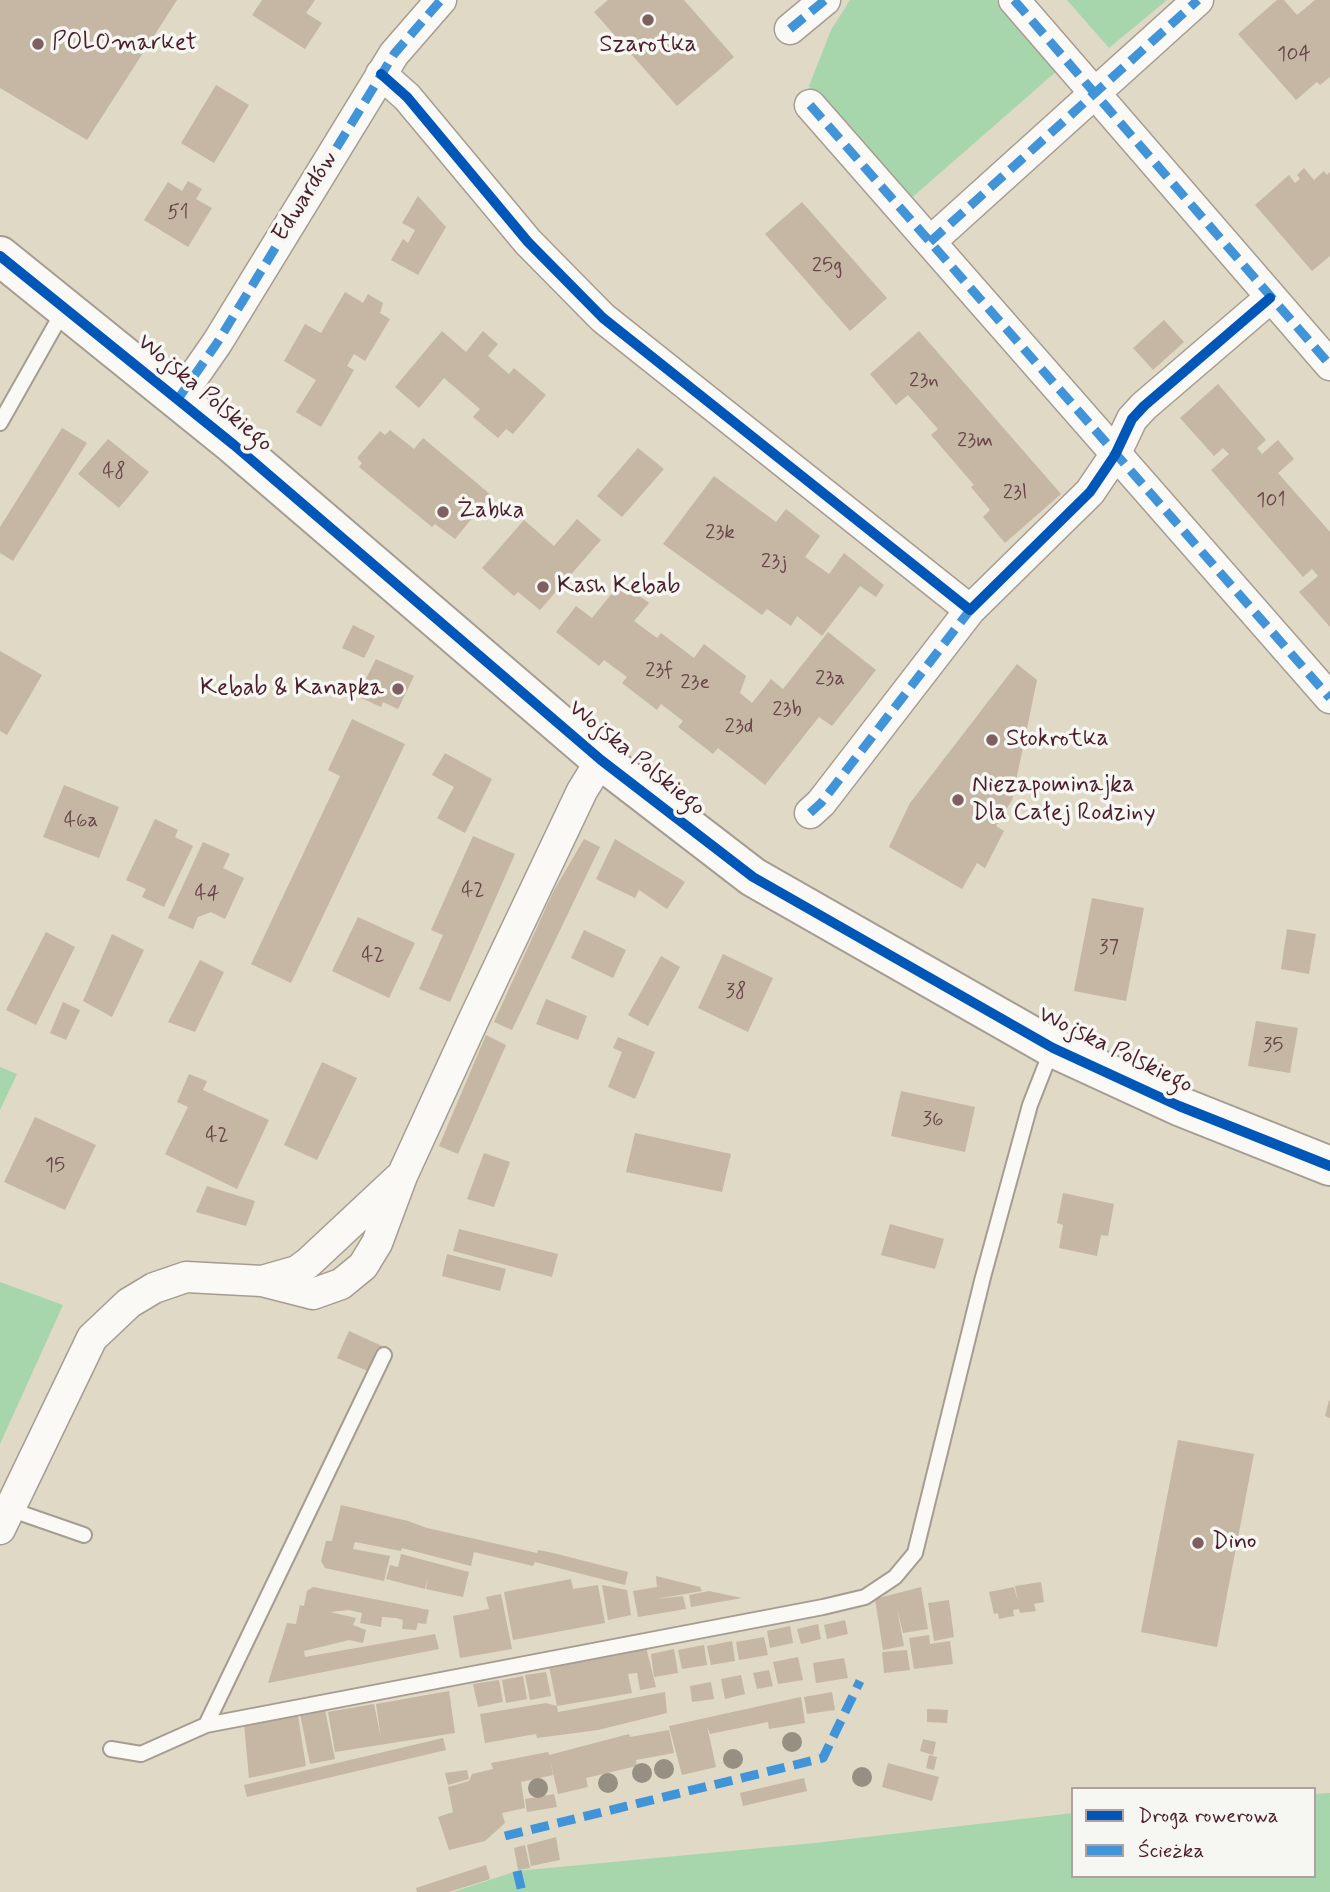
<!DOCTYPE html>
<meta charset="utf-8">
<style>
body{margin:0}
#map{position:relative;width:1330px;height:1892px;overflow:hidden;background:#dfd9c5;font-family:Mynerve,sans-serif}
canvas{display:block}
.legend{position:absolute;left:1071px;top:1787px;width:245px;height:91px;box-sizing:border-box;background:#f6f6f2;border:2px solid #b1a0a2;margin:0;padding:9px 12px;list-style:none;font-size:21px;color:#4a1f2b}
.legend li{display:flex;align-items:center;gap:14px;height:35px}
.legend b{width:35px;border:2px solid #b1a0a2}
</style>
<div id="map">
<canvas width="1330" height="1892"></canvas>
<ul class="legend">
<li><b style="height:9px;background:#0057b8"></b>Droga rowerowa</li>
<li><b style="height:9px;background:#4194d7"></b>Ścieżka</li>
</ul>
</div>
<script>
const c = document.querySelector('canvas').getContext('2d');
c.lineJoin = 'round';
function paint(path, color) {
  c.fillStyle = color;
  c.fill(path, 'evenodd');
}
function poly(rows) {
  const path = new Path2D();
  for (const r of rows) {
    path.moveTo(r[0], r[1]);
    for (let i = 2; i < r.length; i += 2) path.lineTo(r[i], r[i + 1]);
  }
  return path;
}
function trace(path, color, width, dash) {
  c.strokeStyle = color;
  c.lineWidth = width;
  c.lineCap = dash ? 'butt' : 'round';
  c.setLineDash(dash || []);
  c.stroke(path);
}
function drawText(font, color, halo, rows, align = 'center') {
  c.font = font + ' Mynerve,sans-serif';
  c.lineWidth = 7;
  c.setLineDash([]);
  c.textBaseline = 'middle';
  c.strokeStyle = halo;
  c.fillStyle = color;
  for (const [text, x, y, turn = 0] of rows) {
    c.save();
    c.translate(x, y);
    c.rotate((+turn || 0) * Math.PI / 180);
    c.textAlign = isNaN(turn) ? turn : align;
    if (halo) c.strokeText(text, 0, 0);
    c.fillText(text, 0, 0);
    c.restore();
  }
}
paint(poly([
 [850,0,996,0,1058,70,908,201,809,86,831,30],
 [1067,0,1167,0,1109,48],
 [0,1067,17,1074,0,1110],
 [0,1282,63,1305,0,1444],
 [1330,1793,1330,1892,453,1892,517,1871,815,1843,1073,1813,1073,1876,1314,1876,1314,1794]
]), '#a7d6ad');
paint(poly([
 [0,0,177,0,87,140,0,88],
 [262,0,315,0,306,13,322,23,305,49,252,15],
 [608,0,684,0,734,57,677,106,594,12],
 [1277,0,1284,0,1297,15,1315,0,1330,0,1330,77,1320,85,1317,82,1296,100,1238,34],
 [216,85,249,105,214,163,181,143],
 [1304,168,1314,180,1324,171,1327,175,1330,172,1330,256,1312,271,1255,205,1289,175,1295,183,1300,179,1297,175],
 [188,181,202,189,196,199,212,208,188,247,144,220,168,182,182,191],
 [418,196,446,227,418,275,391,260,403,239,408,243,415,230,402,223],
 [802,202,887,298,850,331,765,234],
 [345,292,363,303,368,294,383,303,380,313,390,319,365,361,354,354,347,366,354,370,321,427,296,412,316,380,284,361,305,324,321,333],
 [1164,320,1184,342,1153,370,1133,348],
 [442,331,466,352,483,331,498,344,488,356,509,374,514,368,546,395,513,434,506,429,498,438,473,417,480,409,444,378,419,408,395,387],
 [919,331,1061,494,1005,543,983,517,990,510,971,487,974,485,931,435,938,429,908,395,896,405,870,374],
 [1218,384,1266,440,1257,448,1262,454,1278,440,1294,459,1278,473,1330,532,1330,627,1299,592,1318,576,1312,569,1303,577,1211,470,1229,454,1223,448,1214,456,1180,418],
 [62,428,87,443,13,561,0,553,0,527],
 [390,430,414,449,423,438,491,495,455,539,435,524,432,527,359,467,362,463,357,458,380,431,385,435],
 [108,439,149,472,119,508,78,474],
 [638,448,664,469,622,517,597,496],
 [714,476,776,522,786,509,820,536,805,557,829,574,844,553,884,585,876,597,860,586,822,636,797,616,791,626,767,609,762,615,663,544],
 [577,519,601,540,540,610,518,592,514,596,482,568,524,520,554,546],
 [621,582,649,603,634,621,657,638,661,633,694,658,704,644,746,676,740,693,752,703,771,679,783,689,828,632,876,670,832,726,819,717,765,785,718,748,713,754,678,727,683,721,661,704,657,710,622,683,627,677,604,660,599,666,556,632,576,606,592,618],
 [353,625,375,636,364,658,342,648],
 [0,651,42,675,7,735,0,731],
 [376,659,414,676,398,709,383,702,381,707,357,696],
 [1017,664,1037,680,1012,800,996,826,1004,831,985,868,977,863,962,889,889,847,910,803],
 [352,719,405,744,291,983,251,964,340,776,328,770],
 [445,753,492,779,465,833,437,818,454,787,432,775],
 [64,785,119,807,99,858,43,837],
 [155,819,178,830,175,837,193,846,164,907,142,897,146,889,126,880],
 [473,836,515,854,450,1002,419,989,443,935,431,930],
 [584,839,600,847,512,1030,494,1022,553,892],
 [615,839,685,882,667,909,639,890,635,898,596,879],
 [203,842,230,854,223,868,244,878,225,919,211,912,198,917,193,929,168,918],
 [1092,898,1144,908,1126,1001,1074,991],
 [358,917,415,943,389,998,332,971],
 [1287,929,1316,934,1309,974,1281,969],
 [584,930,626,950,613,978,571,958],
 [46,932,75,947,36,1025,6,1010],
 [112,934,144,950,112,1017,83,1001],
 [723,954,773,978,748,1032,698,1008],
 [661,956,680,967,648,1026,628,1015],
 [200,960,224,972,195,1032,168,1022],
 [546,999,587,1016,578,1040,536,1024],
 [63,1002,80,1010,66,1040,50,1033],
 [1256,1021,1298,1028,1290,1073,1248,1066],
 [486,1035,506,1045,458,1154,439,1146],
 [618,1037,655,1052,635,1099,608,1087,622,1052,613,1048],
 [322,1062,357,1078,317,1160,284,1145],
 [189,1074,207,1081,203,1090,269,1120,237,1189,165,1154,188,1107,177,1102],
 [901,1091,975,1107,965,1152,891,1136],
 [35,1117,96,1145,65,1210,4,1182],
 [635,1133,731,1154,722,1192,626,1172],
 [484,1153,510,1162,494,1207,467,1199],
 [207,1186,255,1201,246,1226,196,1212],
 [1063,1193,1114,1204,1108,1236,1101,1235,1097,1256,1059,1248,1063,1225,1057,1223],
 [890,1224,944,1239,935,1269,881,1255],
 [459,1229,558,1254,552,1277,453,1251],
 [447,1254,506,1269,500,1291,442,1276],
 [349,1331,382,1346,370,1372,337,1358],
 [1329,1400,1330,1401,1330,1418,1325,1416],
 [1178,1440,1254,1454,1217,1647,1141,1632],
 [341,1505,408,1521,427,1528,537,1553,538,1550,549,1552,628,1572,625,1585,535,1562,533,1566,474,1552,471,1566,402,1548,401,1551,355,1542,353,1549,390,1556,384,1581,325,1568,321,1561,326,1541,332,1541],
 [401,1554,469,1572,463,1597,426,1589,428,1578,425,1589,386,1579,390,1565,398,1567],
 [656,1576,700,1587,702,1591,656,1599,683,1596,686,1609,638,1617,633,1591,657,1587],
 [571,1579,573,1589,598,1585,605,1623,513,1640,504,1592],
 [1041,1582,1044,1602,1034,1604,1036,1611,1020,1613,1019,1609,1013,1610,1014,1616,999,1619,998,1613,994,1614,989,1592,1014,1587,1018,1602,1015,1586],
 [602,1585,627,1590,631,1615,608,1620],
 [313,1587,429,1610,426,1624,418,1623,416,1630,402,1629,403,1620,396,1618,382,1617,381,1627,360,1623,362,1613,349,1610,330,1612,356,1618,353,1625,366,1630,363,1643,349,1640,304,1651,305,1657,435,1634,439,1649,268,1683,287,1623,296,1624,300,1605,304,1606,307,1591],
 [921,1587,928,1629,903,1633,897,1608,904,1646,883,1650,875,1599],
 [709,1591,742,1598,691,1607,689,1595],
 [501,1594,512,1649,460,1658,453,1616,489,1609,486,1597],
 [949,1600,954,1637,934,1641,928,1603],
 [845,1620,848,1634,827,1639,824,1625],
 [818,1624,821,1639,801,1644,797,1629],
 [790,1626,793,1643,770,1648,767,1631],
 [929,1635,930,1644,950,1641,953,1664,914,1669,909,1638],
 [764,1637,768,1655,739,1660,736,1642],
 [732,1641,735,1661,711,1665,707,1646],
 [704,1645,707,1665,682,1669,678,1650],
 [646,1647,656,1687,640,1690,637,1673,628,1674,632,1693,557,1706,549,1666],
 [674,1649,678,1673,654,1677,651,1654],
 [907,1650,910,1670,884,1673,882,1652],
 [798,1657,803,1680,778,1684,773,1662],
 [844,1658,848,1678,816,1683,813,1663],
 [769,1670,773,1686,757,1689,753,1673],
 [546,1672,551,1696,530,1700,525,1675],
 [741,1675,745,1694,725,1699,721,1679],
 [523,1676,527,1699,506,1703,502,1680],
 [499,1680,503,1702,478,1707,473,1684],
 [711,1682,714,1699,692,1702,690,1686],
 [449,1691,455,1733,335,1752,328,1712,374,1704,381,1738,376,1704],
 [665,1692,667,1713,598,1730,537,1738,536,1734,485,1743,480,1714,546,1703,557,1706,558,1712],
 [832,1692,835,1710,807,1714,804,1697],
 [801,1697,805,1723,769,1729,768,1722,710,1734,707,1726,716,1767,682,1775,669,1726],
 [927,1709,948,1710,947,1723,927,1722],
 [325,1710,335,1759,310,1764,300,1714],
 [298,1716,306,1766,249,1778,244,1724],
 [669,1730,674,1753,636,1760,637,1766,586,1778,588,1787,558,1794,550,1760,553,1775,521,1782,525,1808,502,1813,505,1823,485,1841,449,1850,438,1817,453,1812,448,1787,469,1781,472,1774,493,1769,491,1763,548,1752,549,1755,629,1734,630,1737],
 [443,1738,446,1750,247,1797,244,1785],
 [923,1739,936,1742,933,1755,920,1751],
 [929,1755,937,1757,934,1770,926,1768],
 [888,1763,939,1777,932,1801,882,1787],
 [467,1770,469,1779,448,1785,445,1773],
 [804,1778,807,1791,743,1806,740,1793],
 [554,1794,557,1807,527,1812,525,1799],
 [556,1837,560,1860,531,1866,527,1845],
 [525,1845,530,1868,518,1870,514,1848],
 [486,1865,490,1879,449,1892,417,1892,416,1888]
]), '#c5b7a4');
const lane = poly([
 [0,423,65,308],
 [9,1509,84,1535],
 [206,1725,384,1355],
 [111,1749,141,1754,206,1725,823,1607,865,1597,895,1577,915,1553,983,1277,1030,1105,1052,1049]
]);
const street = poly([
 [1014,0,1330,365],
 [790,29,825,0],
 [381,74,407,97,528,242,603,318,970,610,1090,492,1115,455,1132,419,1144,406,1270,298],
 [810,105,1330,698],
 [930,242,1198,0],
 [178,399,217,343,394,54,441,0],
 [810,813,821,803,970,610],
 [262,1281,297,1271,308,1263,399,1178],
 [0,1529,92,1338,129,1303,154,1288,186,1277,262,1281,313,1294,341,1284,363,1266,377,1243,402,1176,473,1021,582,791,601,760]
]);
const secondary = poly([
 [0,256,234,445,601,760,753,877,1053,1048,1179,1106,1330,1166]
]);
trace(lane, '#a59c92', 18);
trace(street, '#a59c92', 33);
trace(secondary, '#a59c92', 42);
trace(lane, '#faf9f6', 14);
trace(street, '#faf9f6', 30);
trace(secondary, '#faf9f6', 38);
trace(poly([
 [1014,0,1330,365],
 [790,29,825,0],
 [810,105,1330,698],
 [930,242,1198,0],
 [178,399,217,343,394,54,441,0],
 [810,813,821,803,970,610],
 [505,1836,823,1758,860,1681],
 [517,1871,522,1892]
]), '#4194d7', 9, [18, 9]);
trace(poly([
 [381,74,407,97,528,242,603,318,970,610,1090,492,1115,455,1132,419,1144,406,1270,298],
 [0,256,234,445,601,760,753,877,1053,1048,1179,1106,1330,1166]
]), '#0057b8', 10);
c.fillStyle = '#959082';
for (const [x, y] of [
 [792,1742],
 [733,1759],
 [664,1769],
 [642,1773],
 [862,1777],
 [608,1783],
 [538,1788]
]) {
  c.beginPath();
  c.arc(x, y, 10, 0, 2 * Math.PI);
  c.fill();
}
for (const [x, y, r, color] of [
 [648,20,7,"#7e6061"],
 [38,44,7,"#7e6061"],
 [443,512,7,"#7e6061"],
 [543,587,7,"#7e6061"],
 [398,689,7,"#7e6061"],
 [992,740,7,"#7e6061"],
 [958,800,7,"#7e6061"],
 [1198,1543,7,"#7e6061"]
]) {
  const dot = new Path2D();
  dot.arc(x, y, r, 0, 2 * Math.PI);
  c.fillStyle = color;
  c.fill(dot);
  trace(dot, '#f6f6f2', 2.5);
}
drawText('21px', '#694549', null, [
 ["104",1294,56],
 ["51",178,214],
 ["25g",827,267],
 ["23n",924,382],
 ["23m",975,442],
 ["48",114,473],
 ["23l",1015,494],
 ["101",1271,502],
 ["23k",720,534],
 ["23j",774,563],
 ["23f",659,672],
 ["23a",830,680],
 ["23e",695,684],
 ["23b",787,711],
 ["23d",739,728],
 ["46a",81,822],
 ["42",473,892],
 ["44",207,895],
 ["37",1109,949],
 ["42",373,957],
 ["38",736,993],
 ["35",1273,1047],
 ["36",933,1121],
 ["42",217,1137],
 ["15",55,1167]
]);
drawText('24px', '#4a1f2b', '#f6f6f2', [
 ["POLOmarket",52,44],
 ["Szarotka",648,46,"center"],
 ["Żabka",457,512],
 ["Kash Kebab",557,587],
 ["Kebab & Kanapka",384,689,"right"],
 ["Stokrotka",1006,740],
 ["Niezapominajka",972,786],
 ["Dla Całej Rodziny",972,814],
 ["Dino",1212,1543]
], 'left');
drawText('24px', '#4a1f2b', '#f6f6f2', [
 ["Edwardów",306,197,-58],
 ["Wojska Polskiego",204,394,40],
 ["Wojska Polskiego",636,759,39],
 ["Wojska Polskiego",1115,1051,26]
]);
</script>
